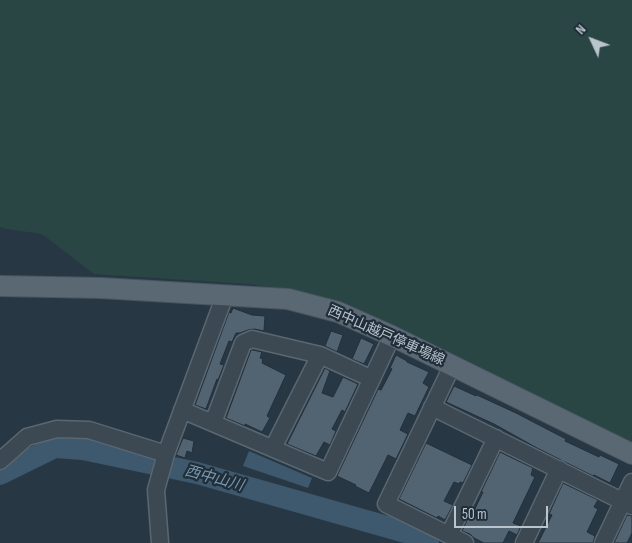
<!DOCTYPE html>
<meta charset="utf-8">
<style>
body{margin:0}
#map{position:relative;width:632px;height:543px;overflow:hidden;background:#273844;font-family:"Sofia Sans Condensed",sans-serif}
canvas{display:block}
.north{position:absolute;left:567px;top:15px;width:50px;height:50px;-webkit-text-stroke:4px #202e39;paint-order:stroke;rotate:313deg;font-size:14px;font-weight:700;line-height:20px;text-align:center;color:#b9c4cd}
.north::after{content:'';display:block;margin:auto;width:18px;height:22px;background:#b9c4cd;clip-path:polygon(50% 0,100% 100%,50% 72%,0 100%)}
.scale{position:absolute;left:454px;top:506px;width:94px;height:22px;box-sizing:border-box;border:2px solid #b9c4cd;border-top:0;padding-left:6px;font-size:15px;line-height:18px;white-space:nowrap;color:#b9c4cd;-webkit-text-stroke:4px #202e39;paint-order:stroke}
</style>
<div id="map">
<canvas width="632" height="543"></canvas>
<div class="north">N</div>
<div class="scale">50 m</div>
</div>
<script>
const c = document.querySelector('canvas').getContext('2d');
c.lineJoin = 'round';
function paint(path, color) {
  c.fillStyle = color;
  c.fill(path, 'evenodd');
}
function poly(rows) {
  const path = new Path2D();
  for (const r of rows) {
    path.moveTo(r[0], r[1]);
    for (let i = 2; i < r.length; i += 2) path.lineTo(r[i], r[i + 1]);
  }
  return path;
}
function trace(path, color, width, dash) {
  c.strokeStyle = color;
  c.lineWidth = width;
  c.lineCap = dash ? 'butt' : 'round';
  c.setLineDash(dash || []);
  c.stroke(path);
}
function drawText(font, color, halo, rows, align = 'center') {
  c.font = font + ' "Sofia Sans Condensed","Noto Sans JP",sans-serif';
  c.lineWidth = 4.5;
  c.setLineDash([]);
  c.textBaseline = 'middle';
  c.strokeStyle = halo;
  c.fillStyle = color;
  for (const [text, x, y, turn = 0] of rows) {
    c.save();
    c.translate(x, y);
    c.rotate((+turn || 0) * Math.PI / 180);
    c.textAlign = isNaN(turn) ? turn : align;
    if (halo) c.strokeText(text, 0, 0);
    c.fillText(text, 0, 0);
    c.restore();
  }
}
paint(poly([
 [0,0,632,0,632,446,291,290,249,284,94,274,42,234,7,229,0,227]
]), '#294544');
paint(poly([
 [249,451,312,478,308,488,243,466]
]), '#3e586d');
trace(poly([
 [0,474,55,447,83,449,197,473,416,535,428,543]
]), '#3e586d', 22);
const building = poly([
 [233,308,252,315,265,316,264,331,254,329,248,330,240,333,236,333,232,342,229,341,220,364,224,365,218,380,217,379,206,409,195,405,229,312,231,313,233,308],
 [331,331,343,335,337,352,325,346,331,331],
 [361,338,374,344,364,364,352,359,361,338],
 [251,350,253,350,262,352,260,358,263,359,262,363,286,375,267,416,270,418,262,432,245,424,245,426,226,418,251,350],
 [396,355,407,361,407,362,429,372,423,383,429,387,415,416,408,413,400,430,408,434,396,459,388,455,369,493,355,486,356,485,337,476,378,389,381,390,392,369,390,368,396,355],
 [325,368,330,371,322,393,333,397,343,377,358,384,345,412,342,410,332,429,336,431,330,445,324,442,316,456,287,444,325,368],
 [454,386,476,396,477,395,516,413,566,439,565,441,599,457,600,455,619,464,610,483,594,475,593,476,537,448,494,424,446,402,454,386],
 [183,438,194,441,192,453,187,451,185,458,176,455,183,438],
 [426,443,472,465,478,453,463,483,460,482,459,484,454,482,444,501,453,505,445,520,438,516,437,518,399,499,426,443],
 [500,452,533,468,531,475,535,477,513,523,521,526,517,535,509,531,503,543,484,543,474,538,470,534,462,531,470,514,472,515,483,492,481,492,500,452],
 [563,483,598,500,594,507,598,509,587,532,595,536,593,543,538,543,552,515,549,514,563,483],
 [627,515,632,516,632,533,627,543,614,543,627,515]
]);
paint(building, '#526371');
trace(building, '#22303b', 1);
const minor = poly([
 [452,366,386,504,465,543],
 [432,407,632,506],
 [182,410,328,472,392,336],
 [213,423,243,343,252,339,320,355,372,379],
 [273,448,320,355],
 [0,461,27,437,57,429,89,430,166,454],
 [449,535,496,438],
 [160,543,156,490,166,454,225,295],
 [524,543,559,469],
 [603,543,632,482]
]);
const major = poly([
 [0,286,101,288,288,299,338,312,392,336,632,454]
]);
trace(minor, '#5a6771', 19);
trace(major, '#485560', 22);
trace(minor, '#3c4953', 16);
trace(major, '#5a6873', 20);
drawText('14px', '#b9c4cd', '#202e39', [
 ["西中山越戸停車場線",386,336,24]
]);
drawText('italic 15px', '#7a98af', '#202e39', [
 ["西中山川",214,479,15]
]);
</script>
